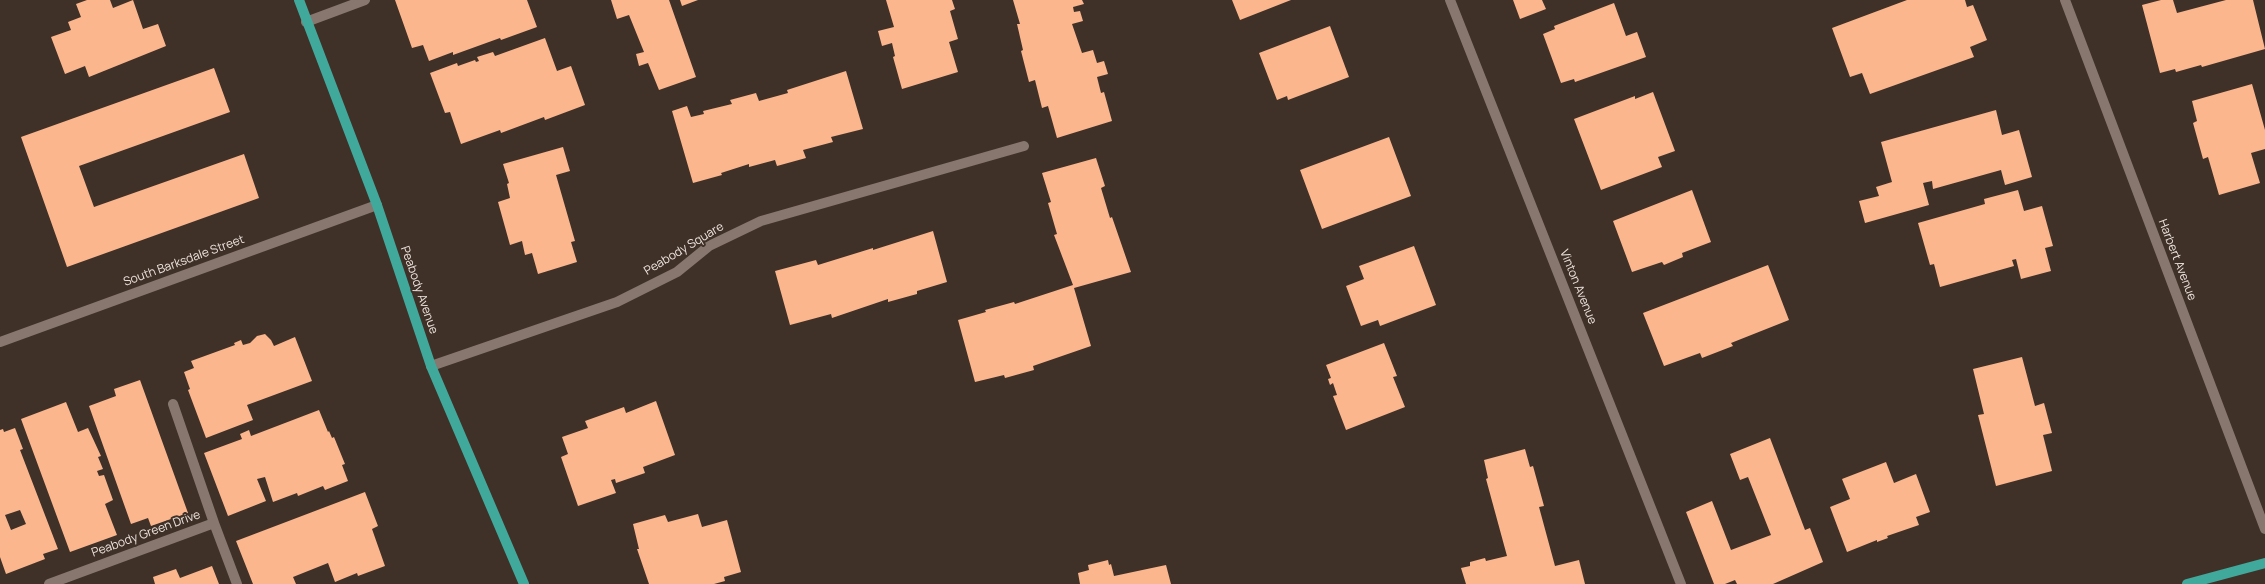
<!DOCTYPE html>
<style>
body{margin:0}
canvas{display:block;background:#3f3128}
</style>
<canvas width="2265" height="584"></canvas>
<script>
const c = document.querySelector('canvas').getContext('2d');
c.lineJoin = 'round';
function paint(path, color) {
  c.fillStyle = color;
  c.fill(path, 'evenodd');
}
function poly(rows) {
  const path = new Path2D();
  for (const r of rows) {
    path.moveTo(r[0], r[1]);
    for (let i = 2; i < r.length; i += 2) path.lineTo(r[i], r[i + 1]);
  }
  return path;
}
function trace(path, color, width, dash) {
  c.strokeStyle = color;
  c.lineWidth = width;
  c.lineCap = dash ? 'butt' : 'round';
  c.setLineDash(dash || []);
  c.stroke(path);
}
function drawText(font, color, halo, rows, align = 'center') {
  c.font = font + ' Manrope,sans-serif';
  c.lineWidth = 4;
  c.setLineDash([]);
  c.textBaseline = 'middle';
  c.strokeStyle = halo;
  c.fillStyle = color;
  for (const [text, x, y, turn = 0] of rows) {
    c.save();
    c.translate(x, y);
    c.rotate((+turn || 0) * Math.PI / 180);
    c.textAlign = isNaN(turn) ? turn : align;
    if (halo) c.strokeText(text, 0, 0);
    c.fillText(text, 0, 0);
    c.restore();
  }
}
paint(poly([
 [87,0,110,0,113,8,133,0,143,29,158,24,166,46,89,77,85,66,65,74,51,37,71,30,68,22,81,17,76,4],
 [395,0,527,0,537,27,501,40,500,38,453,55,453,52,429,61,423,45,412,48],
 [611,0,669,0,696,77,659,90,648,63,639,66,636,54,644,52,629,15,617,19],
 [680,0,698,0,682,6],
 [886,0,952,0,955,9,950,11,958,39,949,42,958,72,902,89,893,57,895,56,892,43,882,46,878,31,894,27],
 [1013,0,1082,0,1084,4,1073,7,1074,12,1080,11,1083,21,1072,24,1082,53,1093,50,1097,63,1104,61,1108,74,1097,77,1101,93,1104,92,1112,121,1057,138,1048,106,1042,108,1035,80,1029,82,1021,51,1023,50,1017,24,1020,24],
 [1232,0,1291,0,1240,20],
 [1513,0,1542,0,1546,9,1520,19],
 [1907,0,1965,0,1967,7,1973,5,1987,40,1970,47,1974,57,1870,94,1862,73,1850,77,1832,28],
 [2161,0,2173,0,2177,13,2226,0,2253,0,2265,49,2202,67,2201,65,2176,72,2175,69,2160,73,2142,5],
 [1614,3,1626,36,1637,32,1646,57,1575,82,1574,79,1561,83,1543,34,1555,29,1554,26],
 [1330,26,1349,77,1288,100,1287,96,1277,100,1259,53],
 [545,38,557,71,571,66,585,105,545,120,544,117,501,133,500,130,461,144,450,112,445,113,430,73,457,63,458,66,475,60,476,62,479,61,477,57,493,52,495,56],
 [214,68,230,112,79,166,94,207,244,154,259,198,67,267,21,137],
 [846,71,863,129,831,137,833,142,803,150,806,158,777,166,775,160,749,167,749,164,721,173,722,175,693,183,672,111,687,106,691,117,704,114,703,111,732,104,730,100,756,93,759,101,788,93,787,90],
 [2252,84,2265,130,2265,149,2251,153,2260,183,2219,195,2208,157,2203,159,2193,123,2197,121,2192,101],
 [1653,92,1675,151,1658,157,1662,167,1601,190,1574,119,1635,96,1635,99],
 [1996,110,2002,135,2019,130,2032,177,2005,185,2001,170,1933,189,1932,181,1923,183,1929,205,1865,223,1859,201,1879,196,1876,187,1892,182,1881,142],
 [1389,137,1411,196,1322,229,1300,170],
 [563,147,570,171,556,175,575,241,571,242,577,262,538,274,532,253,525,255,522,241,510,245,498,202,510,198,507,184,509,183,503,164],
 [1096,158,1105,186,1101,188,1110,218,1112,217,1131,272,1074,288,1091,346,1033,366,1034,370,1005,378,1004,375,975,382,958,320,986,312,985,310,1014,302,1015,304,1073,285,1054,235,1057,234,1048,203,1051,202,1042,173],
 [1692,190,1711,242,1682,253,1683,257,1664,265,1662,262,1632,272,1613,221],
 [2018,190,2024,211,2042,206,2053,246,2045,248,2051,271,2021,279,2016,259,2012,260,2014,266,1940,287,1934,264,1930,265,1918,223,1985,204,1984,199],
 [933,231,947,282,917,291,917,294,888,302,888,299,832,318,831,314,790,325,775,271,816,260,818,265,873,248,873,250],
 [1414,246,1436,305,1380,326,1378,320,1361,326,1346,286,1364,279,1359,266],
 [1768,265,1789,320,1731,343,1733,346,1702,358,1700,353,1664,366,1643,313],
 [265,334,271,340,274,346,295,337,312,381,247,405,253,420,206,438,188,390,190,389,184,372,194,368,191,361,235,345,234,343,241,340,243,345,250,343,257,336],
 [1384,343,1397,376,1393,377,1405,407,1346,430,1333,396,1337,395,1333,383,1330,385,1328,379,1331,378,1326,365],
 [2022,357,2035,406,2044,403,2052,433,2043,435,2052,471,1996,486,1978,415,1984,414,1973,369],
 [140,380,188,513,151,526,148,518,131,524,89,406,116,396,114,389],
 [656,401,675,455,643,467,645,473,616,483,615,479,611,480,616,493,578,506,561,457,568,454,562,437,588,428,585,421,624,407,626,413],
 [66,402,78,432,88,428,101,456,98,457,103,469,97,471,99,476,104,475,113,500,105,504,117,535,70,552,21,419],
 [319,410,328,432,329,431,332,438,334,437,345,464,342,465,348,481,325,490,323,486,298,496,297,493,273,502,265,477,257,479,266,501,228,516,204,453,242,439,240,434,249,430,251,436],
 [15,428,23,449,20,450,58,549,43,554,45,559,6,574,0,557,0,430,3,429,4,432],
 [20,510,26,524,11,530,5,515],
 [1770,438,1805,530,1810,528,1823,562,1773,584,1737,584,1735,580,1725,584,1714,584,1686,512,1712,501,1731,550,1771,535,1748,477,1740,480,1730,454],
 [1525,449,1530,467,1533,466,1544,506,1539,507,1555,566,1579,560,1585,584,1466,584,1461,568,1470,566,1470,562,1485,558,1486,561,1507,556,1486,479,1488,478,1484,460],
 [1886,462,1894,483,1916,474,1930,512,1916,517,1919,525,1887,536,1888,538,1877,542,1877,540,1847,552,1830,507,1850,499,1842,479],
 [365,492,378,526,372,529,385,566,358,576,357,573,335,582,328,563,293,577,296,584,253,584,236,541],
 [698,514,702,527,727,520,741,572,724,577,725,581,714,584,649,584,637,549,639,549,633,524,665,515,668,522],
 [1108,560,1109,565,1111,564,1114,576,1166,565,1171,584,1080,584,1078,573,1089,570,1088,565],
 [212,566,219,584,155,584,153,577,176,569,180,578]
]), '#fcb68e');
trace(poly([
 [1450,0,1681,584],
 [2065,0,2265,529],
 [306,22,365,0],
 [0,342,377,205],
 [431,366,617,302,677,272,709,246,761,221,1024,146],
 [173,404,214,523],
 [49,584,214,523,237,584]
]), '#88776e', 10);
trace(poly([
 [299,0,377,205,431,366,524,584],
 [2187,584,2265,563]
]), '#41a99c', 10);
drawText('12px', '#ede3de', '#3f3128', [
 ["Peabody Square",684,249,-31],
 ["Harbert Avenue",2177,260,69],
 ["South Barksdale Street",184,261,-20],
 ["Vinton Avenue",1578,287,68],
 ["Peabody Avenue",419,290,71],
 ["Peabody Green Drive",146,534,-20]
]);
</script>
